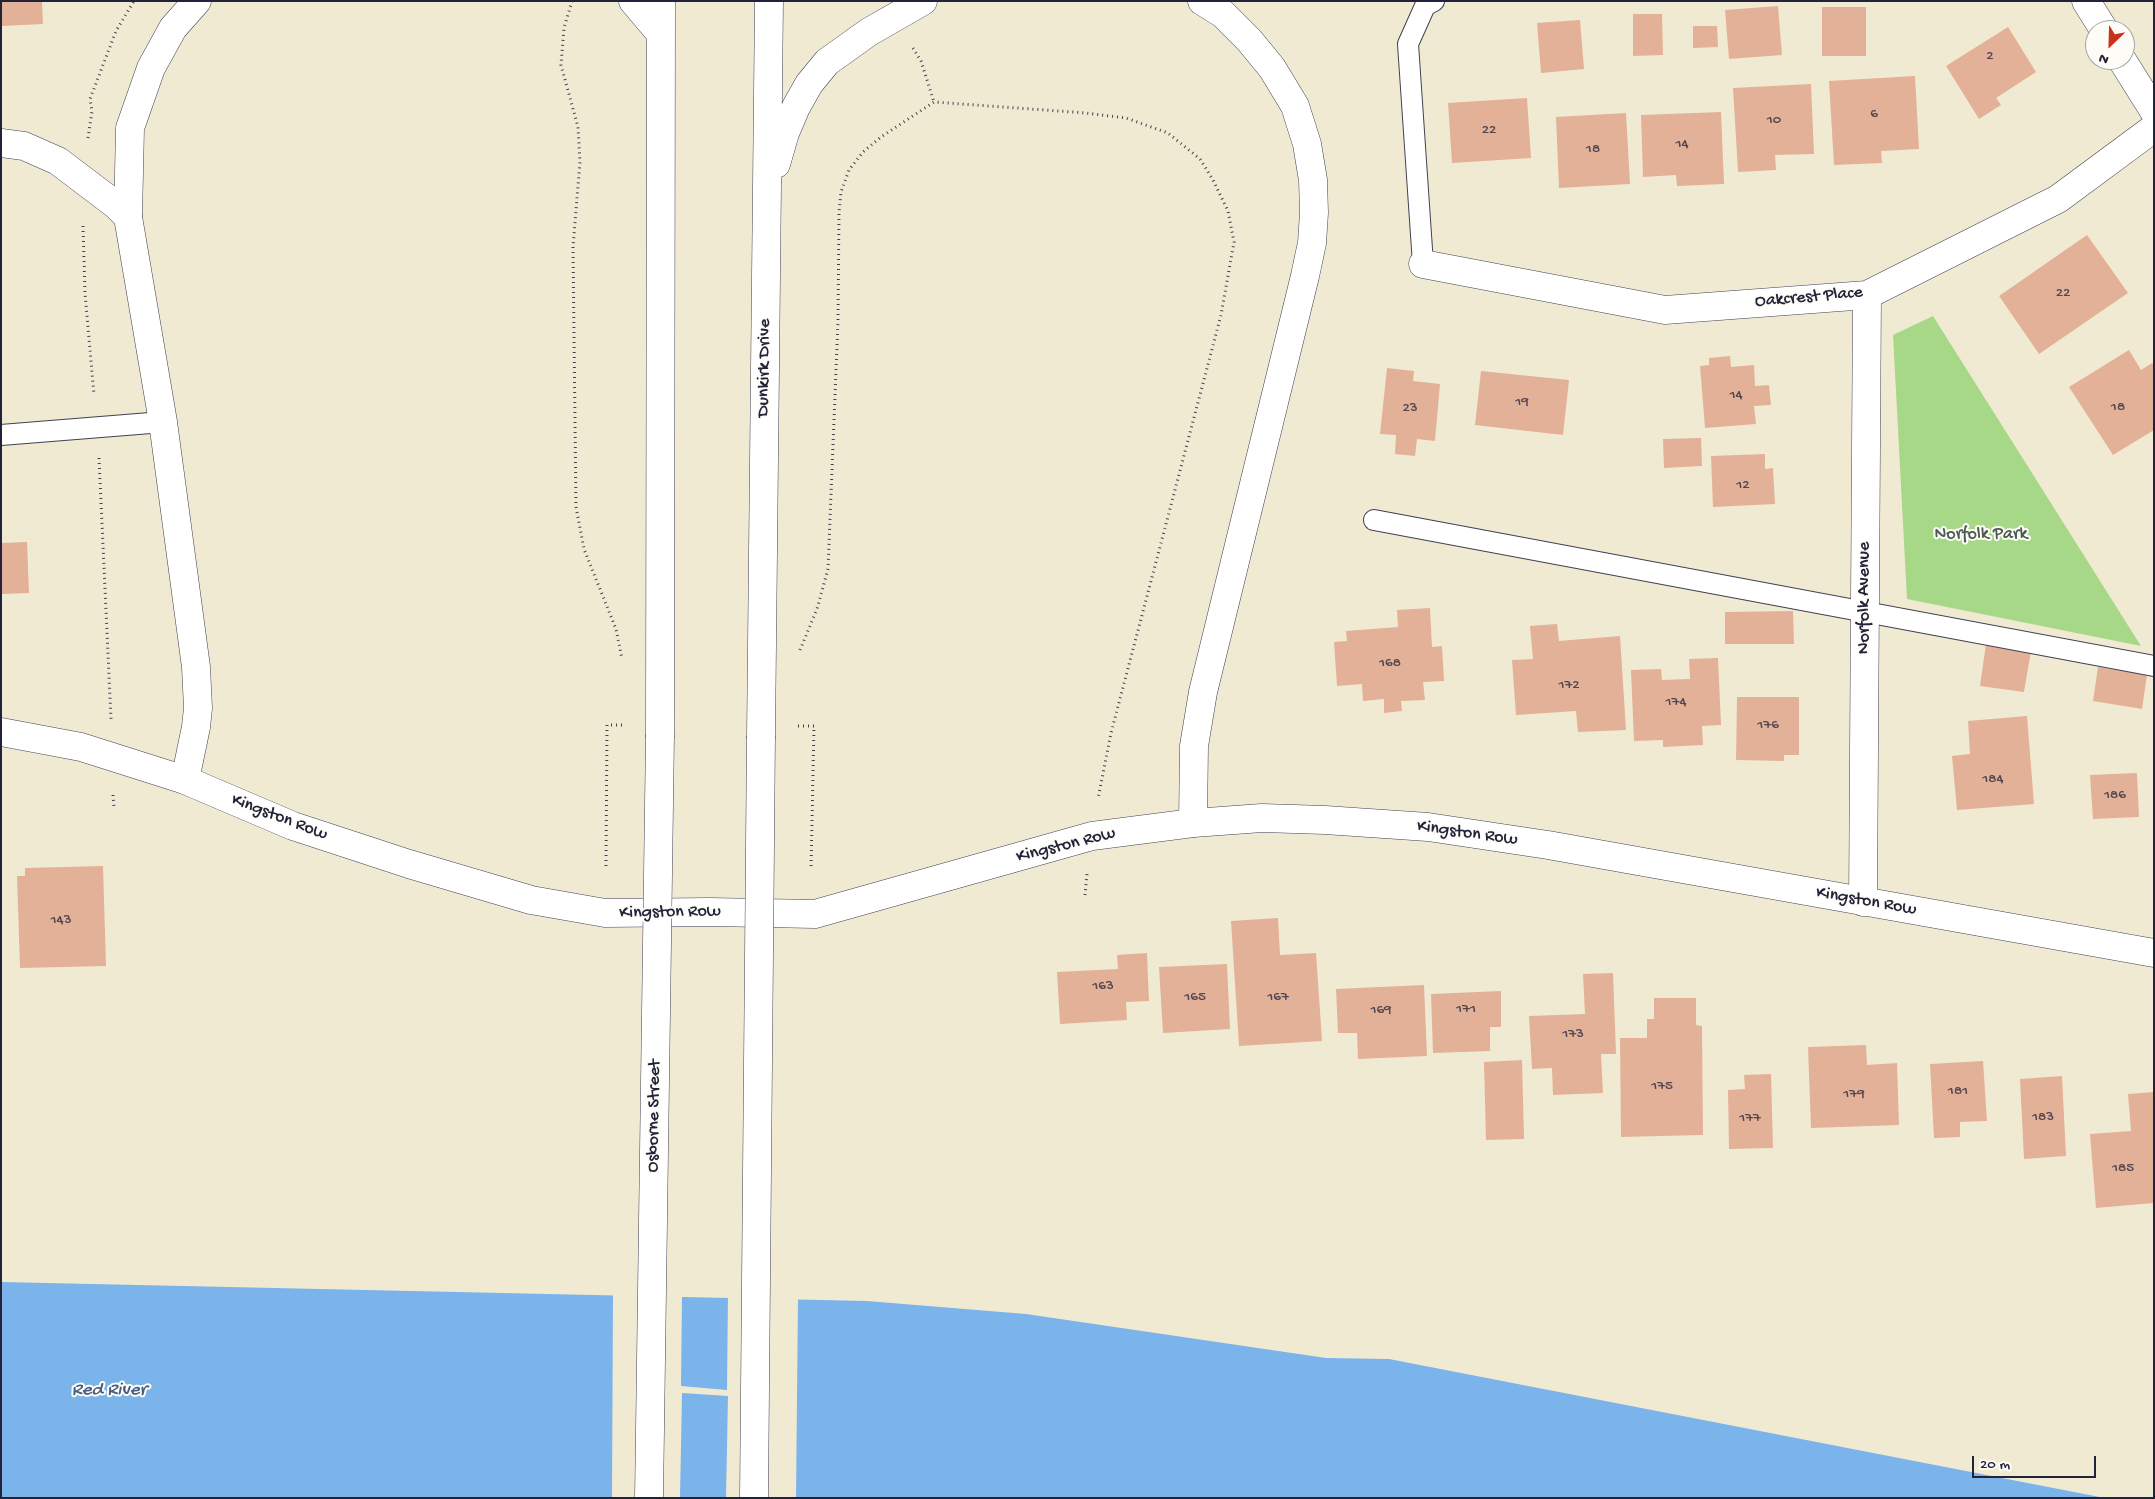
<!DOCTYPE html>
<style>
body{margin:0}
#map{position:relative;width:2155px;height:1499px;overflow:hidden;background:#f1ead3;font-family:"Gochi Hand",sans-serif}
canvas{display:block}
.frame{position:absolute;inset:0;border:2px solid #22223b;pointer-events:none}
.north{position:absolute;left:2085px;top:20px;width:50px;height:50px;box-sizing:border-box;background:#fdfcf7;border:1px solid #a5a5ac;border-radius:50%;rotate:204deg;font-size:14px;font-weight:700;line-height:20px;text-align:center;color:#22223b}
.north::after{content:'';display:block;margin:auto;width:18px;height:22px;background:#c8321e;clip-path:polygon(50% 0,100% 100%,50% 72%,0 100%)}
.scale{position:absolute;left:1972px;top:1456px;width:124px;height:22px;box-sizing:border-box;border:2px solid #22223b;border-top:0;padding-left:6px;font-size:15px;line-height:18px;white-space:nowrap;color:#22223b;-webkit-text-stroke:4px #fdfcf7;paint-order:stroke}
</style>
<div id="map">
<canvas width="2155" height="1499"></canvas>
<div class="frame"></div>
<div class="north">N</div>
<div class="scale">20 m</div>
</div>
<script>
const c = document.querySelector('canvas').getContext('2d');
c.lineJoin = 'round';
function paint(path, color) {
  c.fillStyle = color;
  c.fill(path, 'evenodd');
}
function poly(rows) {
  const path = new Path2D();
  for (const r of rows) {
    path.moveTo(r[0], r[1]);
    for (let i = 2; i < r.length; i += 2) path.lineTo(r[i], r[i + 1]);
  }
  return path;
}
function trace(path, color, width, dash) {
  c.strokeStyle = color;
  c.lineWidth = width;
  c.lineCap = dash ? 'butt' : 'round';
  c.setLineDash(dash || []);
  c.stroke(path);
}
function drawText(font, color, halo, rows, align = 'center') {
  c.font = font + ' "Gochi Hand",sans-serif';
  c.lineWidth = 4;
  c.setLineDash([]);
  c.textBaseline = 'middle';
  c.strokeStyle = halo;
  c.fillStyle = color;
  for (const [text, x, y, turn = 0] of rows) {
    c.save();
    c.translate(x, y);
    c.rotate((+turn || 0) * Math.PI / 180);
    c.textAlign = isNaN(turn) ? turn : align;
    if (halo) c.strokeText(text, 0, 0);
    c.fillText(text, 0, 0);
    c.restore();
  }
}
paint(poly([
 [1933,316,2141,646,1907,599,1893,335]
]), '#a7d887');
paint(poly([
 [1,1282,867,1301,1026,1314,1326,1358,1389,1359,2105,1498,1,1498]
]), '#7bb3eb');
paint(poly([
 [613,1293,682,1294,681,1386,727,1390,728,1295,798,1297,796,1498,726,1498,728,1396,682,1393,680,1498,612,1498]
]), '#f1ead3');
paint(poly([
 [1,1,42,1,43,24,1,26],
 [1778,6,1782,55,1729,59,1725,10],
 [1822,7,1866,7,1866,56,1822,56],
 [1633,14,1662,14,1663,55,1633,56],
 [1580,20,1584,69,1541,73,1537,23],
 [1693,26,1717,26,1718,47,1693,48],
 [2008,27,2036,72,1996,98,2001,105,1979,119,1946,66],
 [1915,76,1919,149,1881,151,1882,163,1834,165,1829,81],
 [1811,84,1814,154,1775,155,1776,170,1738,172,1733,88],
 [1527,98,1531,158,1452,163,1448,103],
 [1721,112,1724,184,1677,186,1676,175,1643,177,1641,115],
 [1626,113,1630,184,1559,188,1556,117],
 [2087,235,2128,293,2039,354,1999,296],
 [2129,350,2141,370,2152,363,2154,365,2154,430,2113,455,2069,387],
 [1730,356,1731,367,1754,365,1755,386,1769,385,1771,405,1754,406,1756,424,1705,428,1700,366,1709,365,1709,358],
 [1387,368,1414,371,1413,381,1440,384,1435,441,1417,439,1415,456,1395,454,1396,435,1380,434],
 [1481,371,1569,380,1563,435,1475,425],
 [1701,438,1702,466,1664,468,1663,439],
 [1765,454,1765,469,1773,468,1775,504,1713,507,1711,456],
 [27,542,29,593,1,594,1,543],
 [1430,608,1432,647,1442,646,1444,681,1423,682,1425,700,1401,701,1402,711,1384,713,1384,699,1363,701,1362,684,1337,686,1334,642,1347,641,1346,631,1398,627,1397,610],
 [1793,611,1794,644,1725,644,1725,612],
 [1557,624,1559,641,1620,636,1626,730,1578,732,1576,711,1516,715,1512,660,1533,659,1530,626],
 [1986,644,2031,651,2024,692,1980,686],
 [1718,658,1721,725,1702,726,1703,745,1663,747,1663,740,1634,741,1631,670,1661,669,1662,680,1690,679,1689,659],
 [2098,667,2147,675,2142,709,2093,701],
 [1737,697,1799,697,1799,755,1784,755,1784,761,1736,760],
 [2027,716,2034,804,1957,810,1952,756,1970,754,1968,721],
 [2137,773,2139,817,2093,819,2090,775],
 [103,866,106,966,20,968,17,876,25,876,25,868],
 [1278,918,1280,955,1316,953,1322,1041,1239,1046,1231,921],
 [1147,953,1149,1001,1126,1002,1127,1020,1060,1024,1057,972,1118,969,1117,955],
 [1227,964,1230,1029,1163,1033,1159,967],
 [1613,973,1616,1054,1601,1054,1603,1093,1553,1095,1552,1068,1532,1069,1529,1016,1585,1014,1583,974],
 [1424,985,1427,1056,1358,1059,1357,1033,1338,1033,1336,989],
 [1501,991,1501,1027,1490,1027,1490,1051,1433,1053,1431,994],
 [1654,998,1696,998,1696,1025,1702,1026,1703,1135,1621,1137,1620,1038,1647,1038,1647,1019,1654,1019],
 [1866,1045,1867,1065,1897,1063,1899,1125,1811,1128,1808,1047],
 [1522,1060,1524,1139,1486,1140,1484,1062],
 [1983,1061,1987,1121,1960,1122,1960,1137,1934,1138,1930,1064],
 [1771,1074,1773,1148,1729,1149,1728,1090,1745,1089,1744,1075],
 [2062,1076,2066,1156,2024,1159,2020,1079],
 [2154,1092,2154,1203,2096,1208,2090,1134,2131,1131,2128,1094]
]), '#e3b197');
const lane = poly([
 [1423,264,1408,44,1425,6,1434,1],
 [1,435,163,422],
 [1374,520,2154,666]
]);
const street = poly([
 [2086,1,2104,30],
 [2122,60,2154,111],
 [1,143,24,146,58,161,116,205,128,217],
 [1423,264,1665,310,1867,295,2058,199,2154,128],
 [1,732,81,747,185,780,293,826,409,864,531,900,605,913,710,912,815,914,1092,836,1193,823,1262,818,1325,820,1428,827,1548,845,2154,953],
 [1863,902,1867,295]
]);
const secondary = poly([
 [633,1,660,33],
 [776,164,785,133,796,107,809,84,827,62,869,32,923,1],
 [660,735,661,1],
 [761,736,769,1],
 [185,780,196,727,198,708,196,667,163,422,128,217,130,128,151,68,173,28,197,1],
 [1193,823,1194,746,1203,692,1305,276,1312,243,1314,213,1313,180,1307,144,1295,106,1272,68,1249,40,1223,14,1202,1]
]);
trace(lane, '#414052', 22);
trace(street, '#414052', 29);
trace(secondary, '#414052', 29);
trace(poly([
 [572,1,564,28,561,65,578,127,580,162,573,247,576,507,584,549,616,629,622,659],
 [913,48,921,61,934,102],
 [88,138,92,111,90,99,116,31,134,1],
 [83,226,85,293,94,395],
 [99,458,111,719],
 [800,650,817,609,828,569,838,321,839,212,841,192,849,170,863,152,881,137,934,102,1086,113,1126,118,1168,133,1200,159,1213,180,1228,211,1234,242,1221,315,1111,733,1098,799],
 [798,726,814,726,811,870],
 [113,795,114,808],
 [606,866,607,725,624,725],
 [1085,895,1087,874]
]), '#414052', 3, [1, 4]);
trace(lane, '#fff', 20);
trace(street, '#fff', 28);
trace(secondary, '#fff', 28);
const secondaryBridge = poly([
 [649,1498,660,735],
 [754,1498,761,736]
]);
trace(secondaryBridge, '#414052', 29, []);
trace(secondaryBridge, '#fff', 28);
drawText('15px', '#524652', null, [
 ["2",1990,57],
 ["6",1874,115],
 ["10",1774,121],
 ["22",1489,131],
 ["14",1682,145],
 ["18",1593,150],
 ["22",2063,294],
 ["14",1736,396],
 ["19",1522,403],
 ["18",2118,408],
 ["23",1410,409],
 ["12",1743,486],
 ["168",1390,664],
 ["172",1569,686],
 ["174",1676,703],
 ["176",1768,726],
 ["184",1993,780],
 ["186",2115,796],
 ["143",61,921],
 ["163",1103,987],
 ["165",1195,998],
 ["167",1278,998],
 ["171",1466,1010],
 ["169",1381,1011],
 ["173",1573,1035],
 ["175",1662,1087],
 ["181",1958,1092],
 ["179",1854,1095],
 ["183",2043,1118],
 ["177",1750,1119],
 ["185",2123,1169]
]);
drawText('18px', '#22223b', '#fdfcf7', [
 ["Oakcrest Place",1809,298,-5],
 ["Dunkirk Drive",765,368,-89],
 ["Norfolk Avenue",1865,598,-90],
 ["Kingston Row",279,818,21],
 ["Kingston Row",1467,834,8],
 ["Kingston Row",1066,846,-14],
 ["Kingston Row",1866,902,10],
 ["Kingston Row",670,913,-1],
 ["Osborne Street",655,1116,-89]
]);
drawText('18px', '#4a5952', '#fdfcf7', [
 ["Norfolk Park",1981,535]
]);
drawText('italic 19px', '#465c81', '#fdfcf7', [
 ["Red River",109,1391]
]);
</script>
